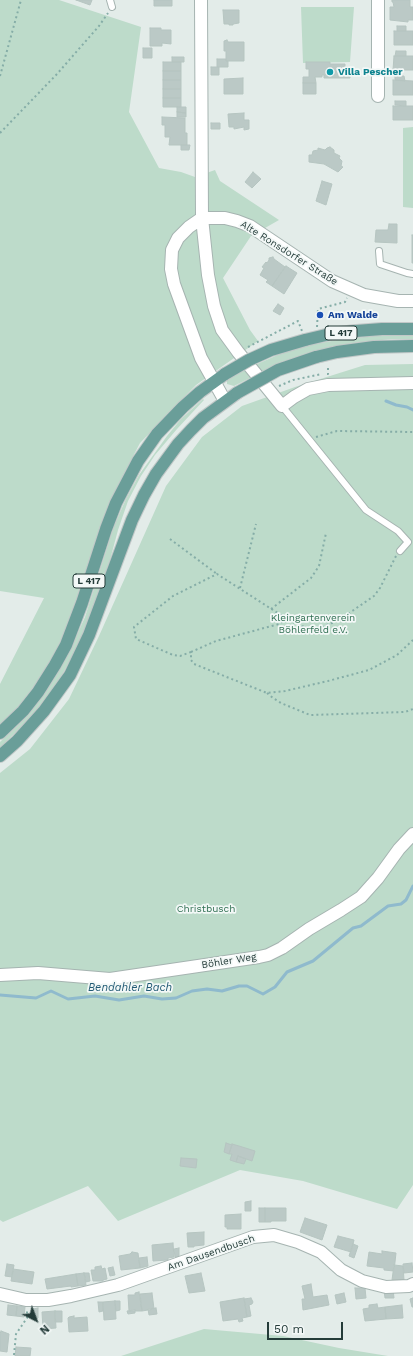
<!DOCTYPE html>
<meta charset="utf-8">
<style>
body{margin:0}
#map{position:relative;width:413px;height:1356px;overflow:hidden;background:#e3ece9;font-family:"Work Sans",sans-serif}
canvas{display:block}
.north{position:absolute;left:16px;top:1300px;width:40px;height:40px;-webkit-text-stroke:3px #f3f8f7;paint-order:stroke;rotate:138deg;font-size:11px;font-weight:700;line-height:16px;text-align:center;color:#243c39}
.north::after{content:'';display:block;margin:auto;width:14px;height:18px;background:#243c39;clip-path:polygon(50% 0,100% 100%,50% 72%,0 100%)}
.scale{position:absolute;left:267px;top:1322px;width:76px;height:18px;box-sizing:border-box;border:2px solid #243c39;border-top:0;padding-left:5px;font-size:12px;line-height:14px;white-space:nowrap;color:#243c39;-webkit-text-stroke:3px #f3f8f7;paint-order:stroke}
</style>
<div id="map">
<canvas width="413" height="1356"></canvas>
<div class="north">N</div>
<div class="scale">50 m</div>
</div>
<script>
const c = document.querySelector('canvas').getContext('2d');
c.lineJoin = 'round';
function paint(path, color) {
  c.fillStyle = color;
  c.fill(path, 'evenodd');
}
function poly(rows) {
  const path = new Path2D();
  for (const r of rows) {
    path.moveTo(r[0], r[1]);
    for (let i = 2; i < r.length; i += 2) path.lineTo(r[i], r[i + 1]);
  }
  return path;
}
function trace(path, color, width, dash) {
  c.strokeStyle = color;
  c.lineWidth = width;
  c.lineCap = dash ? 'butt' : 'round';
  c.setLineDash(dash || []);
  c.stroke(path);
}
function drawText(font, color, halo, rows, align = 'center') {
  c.font = font + ' "Work Sans",sans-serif';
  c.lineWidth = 3.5;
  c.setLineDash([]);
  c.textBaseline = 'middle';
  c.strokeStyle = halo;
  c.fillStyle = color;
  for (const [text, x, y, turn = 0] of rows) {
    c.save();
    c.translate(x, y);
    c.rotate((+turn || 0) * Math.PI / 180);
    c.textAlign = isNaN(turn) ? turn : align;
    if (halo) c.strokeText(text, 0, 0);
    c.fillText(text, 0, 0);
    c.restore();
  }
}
paint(poly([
 [0,0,59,0,141,27,129,112,159,168,181,172,195,177,215,170,220,181,279,220,251,236,223,278,250,330,258,341,196,385,140,443,115,491,86,579,65,631,53,658,35,685,16,710,0,725,0,684,44,598,0,591],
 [301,7,354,7,350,62,303,63],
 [413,127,413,208,403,207,403,128],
 [372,336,413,336,413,339,392,339,354,343,322,350,291,359,264,371,234,386,227,384,227,380,230,378,248,368,280,354,304,346,337,340],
 [413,364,413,1185,397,1209,303,1181,240,1170,118,1221,88,1186,3,1222,0,1220,0,773,30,749,69,699,99,636,166,486,202,437,242,406,295,387,365,365],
 [203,399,204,400,177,429,155,455,141,476,128,501,118,530,110,560,88,621,75,651,62,675,44,701,29,719,0,748,0,742,17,726,34,707,56,676,72,646,85,617,114,526,126,499,139,475,167,436,181,419],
 [204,1329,283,1336,339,1348,388,1356,121,1356]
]), '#bddbca');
trace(poly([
 [386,401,396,405,407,407,413,410],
 [0,995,36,998,51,991,68,999,95,996,119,1000,144,996,162,999,176,998,192,991,207,989,222,991,239,986,247,986,263,994,275,987,287,972,313,961,353,928,361,926,388,906,401,904,406,900,413,886]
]), '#8fbacd', 3);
const building = poly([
 [76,0,92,0,90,5,76,0],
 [154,0,172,0,172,6,154,6,154,0],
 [392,0,410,0,410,7,413,7,413,20,408,20,408,22,390,20,390,7,394,7,393,2,392,2,392,0],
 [223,10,239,10,239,23,233,24,233,25,229,25,229,24,224,24,223,10],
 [397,26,406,26,406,31,397,31,397,26],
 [150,28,161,28,161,30,171,30,171,44,162,43,162,46,150,46,150,28],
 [394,31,413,31,413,45,394,45,394,31],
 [227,40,228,42,244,42,244,61,226,61,226,51,224,51,224,41,227,40],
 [143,48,152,48,152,58,143,58,143,48],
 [396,51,406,51,406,56,395,56,396,51],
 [394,56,413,56,413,70,393,70,394,56],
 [172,57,184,57,184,62,172,62,172,57],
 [217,59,226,59,226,61,228,61,228,67,217,67,217,59],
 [163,62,181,62,181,71,163,71,163,62],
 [306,62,330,62,330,64,345,64,345,67,350,67,350,78,324,78,324,75,322,75,322,77,315,77,316,83,303,83,303,77,309,77,309,69,306,69,306,62],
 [211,67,219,67,219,75,211,75,211,67],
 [163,71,181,71,181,80,163,80,163,71],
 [395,76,404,76,405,81,395,80,395,76],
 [243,78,243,94,224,94,224,79,243,78],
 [163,80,181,80,181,89,163,89,163,80],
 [393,80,413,81,413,95,393,95,393,80],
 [303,83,316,83,316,94,303,94,303,83],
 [163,89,181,89,181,98,163,98,163,89],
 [163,98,181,98,181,107,163,107,163,98],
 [395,101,406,101,406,106,395,105,395,101],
 [393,106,413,106,413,120,393,120,393,106],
 [177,107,186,107,186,113,177,112,177,107],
 [177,112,186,113,186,117,177,117,177,112],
 [244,113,244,120,249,120,249,129,244,130,244,127,234,129,234,127,229,127,228,114,244,113],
 [162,117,185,118,185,133,187,133,187,145,169,145,170,137,165,137,165,125,162,125,162,117],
 [211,123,220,123,220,129,211,129,211,123],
 [181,145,190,145,189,150,181,150,181,145],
 [330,147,334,150,334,153,340,156,339,158,342,161,341,166,343,167,338,172,324,164,309,162,309,155,312,155,313,151,318,150,318,148,325,150,327,148,330,147],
 [253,172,261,179,252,188,245,182,253,172],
 [322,181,332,184,326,205,316,201,322,181],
 [389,224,397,224,397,243,375,242,376,230,388,230,389,224],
 [412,235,413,235,413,263,412,263,412,235],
 [273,257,274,259,285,267,272,286,266,282,268,280,260,275,264,268,262,267,266,262,267,263,269,260,269,258,273,257],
 [286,266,297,273,284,294,272,286,286,266],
 [278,304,284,308,280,315,273,311,278,304],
 [226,1143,232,1145,229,1154,224,1152,226,1143],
 [232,1144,239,1146,255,1151,252,1161,238,1156,236,1162,230,1160,232,1154,229,1154,232,1144],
 [238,1156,246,1159,244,1164,236,1162,238,1156],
 [181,1158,197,1159,196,1168,180,1166,181,1158],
 [251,1201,251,1211,245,1211,245,1202,251,1201],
 [259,1208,265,1208,265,1222,259,1222,259,1208],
 [265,1208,286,1208,286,1221,271,1221,271,1222,265,1222,265,1208],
 [241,1214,241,1229,227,1229,227,1227,225,1227,225,1215,241,1214],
 [305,1218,327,1225,322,1240,300,1232,305,1218],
 [204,1232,204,1245,194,1246,194,1247,188,1247,187,1233,204,1232],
 [338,1236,354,1240,351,1252,334,1247,338,1236],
 [173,1243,174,1257,168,1258,168,1260,153,1261,152,1245,173,1243],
 [353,1244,358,1246,354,1258,349,1256,353,1244],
 [179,1248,179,1257,175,1257,174,1249,179,1248],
 [382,1251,396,1253,394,1271,384,1270,384,1268,367,1266,369,1252,382,1254,382,1251],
 [132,1252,138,1253,140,1268,121,1270,119,1256,130,1254,132,1252],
 [147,1257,148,1266,140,1268,139,1258,147,1257],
 [412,1263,413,1272,404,1273,403,1264,412,1263],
 [7,1264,14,1265,12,1277,5,1276,7,1264],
 [394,1265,403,1266,404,1280,392,1280,394,1265],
 [101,1266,102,1269,105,1268,107,1279,103,1280,103,1281,93,1281,91,1270,95,1270,95,1267,101,1266],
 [113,1267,115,1275,110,1276,108,1268,113,1267],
 [13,1269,34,1272,32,1284,11,1281,13,1269],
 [84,1273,89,1273,90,1281,86,1282,84,1273],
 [84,1273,86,1285,78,1286,76,1274,84,1273],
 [201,1273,205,1291,189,1293,185,1276,201,1273],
 [76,1274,78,1286,71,1287,71,1286,47,1289,45,1279,76,1274],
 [311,1284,313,1297,327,1295,329,1305,303,1310,302,1299,305,1299,302,1286,311,1284],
 [355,1288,365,1288,366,1298,356,1299,355,1288],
 [393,1289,394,1298,385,1298,384,1290,393,1289],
 [139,1292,142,1311,129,1311,128,1295,135,1295,135,1293,139,1292],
 [152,1293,154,1309,142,1311,140,1294,152,1293],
 [344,1293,346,1302,337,1304,335,1295,344,1293],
 [244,1298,247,1317,242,1318,243,1321,239,1322,238,1319,223,1321,220,1302,244,1298],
 [251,1298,253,1302,252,1304,249,1305,251,1316,247,1317,244,1299,251,1298],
 [413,1298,413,1307,412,1307,410,1299,413,1298],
 [115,1301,116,1319,104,1320,103,1302,115,1301],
 [115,1301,120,1301,120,1310,116,1311,115,1301],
 [98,1302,103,1302,103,1311,99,1312,98,1302],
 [377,1304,378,1308,385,1307,386,1319,365,1321,363,1309,369,1308,369,1305,377,1304],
 [8,1305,17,1306,16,1316,7,1315,8,1305],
 [402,1305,403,1318,386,1319,385,1307,402,1305],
 [17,1306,25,1307,24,1317,16,1316,17,1306],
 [38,1308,38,1318,34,1318,33,1309,38,1308],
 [156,1308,157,1314,149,1315,148,1309,156,1308],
 [135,1310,135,1313,128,1314,127,1311,135,1310],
 [55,1311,56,1328,43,1329,42,1312,55,1311],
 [55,1311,62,1311,62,1322,55,1322,55,1311],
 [74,1316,74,1318,87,1317,88,1331,69,1332,68,1318,69,1317,74,1316],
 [1,1331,9,1334,7,1352,0,1351,0,1334,1,1331],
 [16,1347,31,1348,30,1356,15,1356,16,1347]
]);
paint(building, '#bbc9c6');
trace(building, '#b6c5c1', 1);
const lane = poly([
 [110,0,112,7],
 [379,251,380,264,407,273,413,274],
 [282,406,366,510,398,531,408,542,400,551]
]);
const street = poly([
 [201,0,202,218,208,275,214,306,222,330,238,352,282,406,294,397,308,389,328,385,413,383],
 [378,0,378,96],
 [225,401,201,358,174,284,171,269,172,250,178,238,189,227,202,218,225,218,237,221,250,226,332,281,364,295,398,301,413,301],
 [0,975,38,973,110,979,259,957,268,955,282,948,309,929,341,910,361,897,378,878,399,849,413,834],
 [0,1294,26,1300,48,1300,71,1296,118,1285,253,1237,274,1235,298,1242,321,1252,341,1270,362,1281,386,1287,409,1286,413,1284]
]);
const primary = poly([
 [305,340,330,334,356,331,382,329,413,329],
 [316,357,337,352,374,347,413,346],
 [0,733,23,711,38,692,55,665,66,645,82,603,106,529,116,503,138,461,157,434,183,407,200,392,225,374],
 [0,756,17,741,44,711,70,675,89,635,132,520,144,495,156,474,178,444,191,430,203,418,237,393]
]);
trace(lane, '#a6b4b1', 8);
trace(street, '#a6b4b1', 14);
trace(primary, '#c2c8c8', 14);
trace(poly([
 [0,76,21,0],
 [0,133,57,74,99,26,108,13],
 [317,327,318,309,345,302,347,298],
 [248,347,298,321,302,331],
 [327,374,328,374,328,368],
 [279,386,293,380,322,374],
 [316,437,337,431,413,432],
 [170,539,217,574],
 [396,556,380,588,374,596,345,616,332,623,321,627,311,628,301,626,287,619,217,574,173,596,134,627,136,639,173,655,180,656,191,652,191,660,194,664,267,693,285,691,328,681,369,670,397,655,413,640],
 [240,588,256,524],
 [271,609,311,578,319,566,326,533],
 [191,652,216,641,279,624,287,619],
 [267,693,273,698,281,703,310,715,405,712,413,709],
 [14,1355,16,1334,27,1318,27,1311]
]), '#85ada7', 2, [2, 3]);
trace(lane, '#fff', 6);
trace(street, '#fff', 12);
trace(primary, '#6a9e99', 12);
const primaryBridge = poly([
 [225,374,249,360,271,350,305,340],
 [237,393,278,370,316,357]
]);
trace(primaryBridge, '#c2c8c8', 14, []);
trace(primaryBridge, '#6a9e99', 12);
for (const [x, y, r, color] of [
 [330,72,4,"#0f9aa8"],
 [320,315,4,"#1a4fb4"]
]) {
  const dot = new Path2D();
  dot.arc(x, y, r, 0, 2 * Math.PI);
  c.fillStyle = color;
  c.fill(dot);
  trace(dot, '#f3f8f7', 1.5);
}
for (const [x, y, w] of [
 [341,333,32],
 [89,581,32]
]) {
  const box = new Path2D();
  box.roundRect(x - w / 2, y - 7, w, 14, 3);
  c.fillStyle = '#f3f8f7';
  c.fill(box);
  trace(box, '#243c39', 1);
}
drawText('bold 9px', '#243c39', null, [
 ["L 417",341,333],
 ["L 417",89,581]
]);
drawText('bold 10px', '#0d838f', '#f3f8f7', [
 ["Villa Pescher",338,72]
], 'left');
drawText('10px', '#243c39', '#f3f8f7', [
 ["Alte Ronsdorfer Straße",289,253,32],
 ["Böhler Weg",229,961,-9],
 ["Am Dausendbusch",211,1253,-19]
]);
drawText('bold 10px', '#164399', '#f3f8f7', [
 ["Am Walde",328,315]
], 'left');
drawText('10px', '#317053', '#f3f8f7', [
 ["Kleingartenverein",313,618],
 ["Böhlerfeld e.V.",313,630],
 ["Christbusch",206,909]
]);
drawText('italic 11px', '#225a74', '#f3f8f7', [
 ["Bendahler Bach",130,988]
]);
</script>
